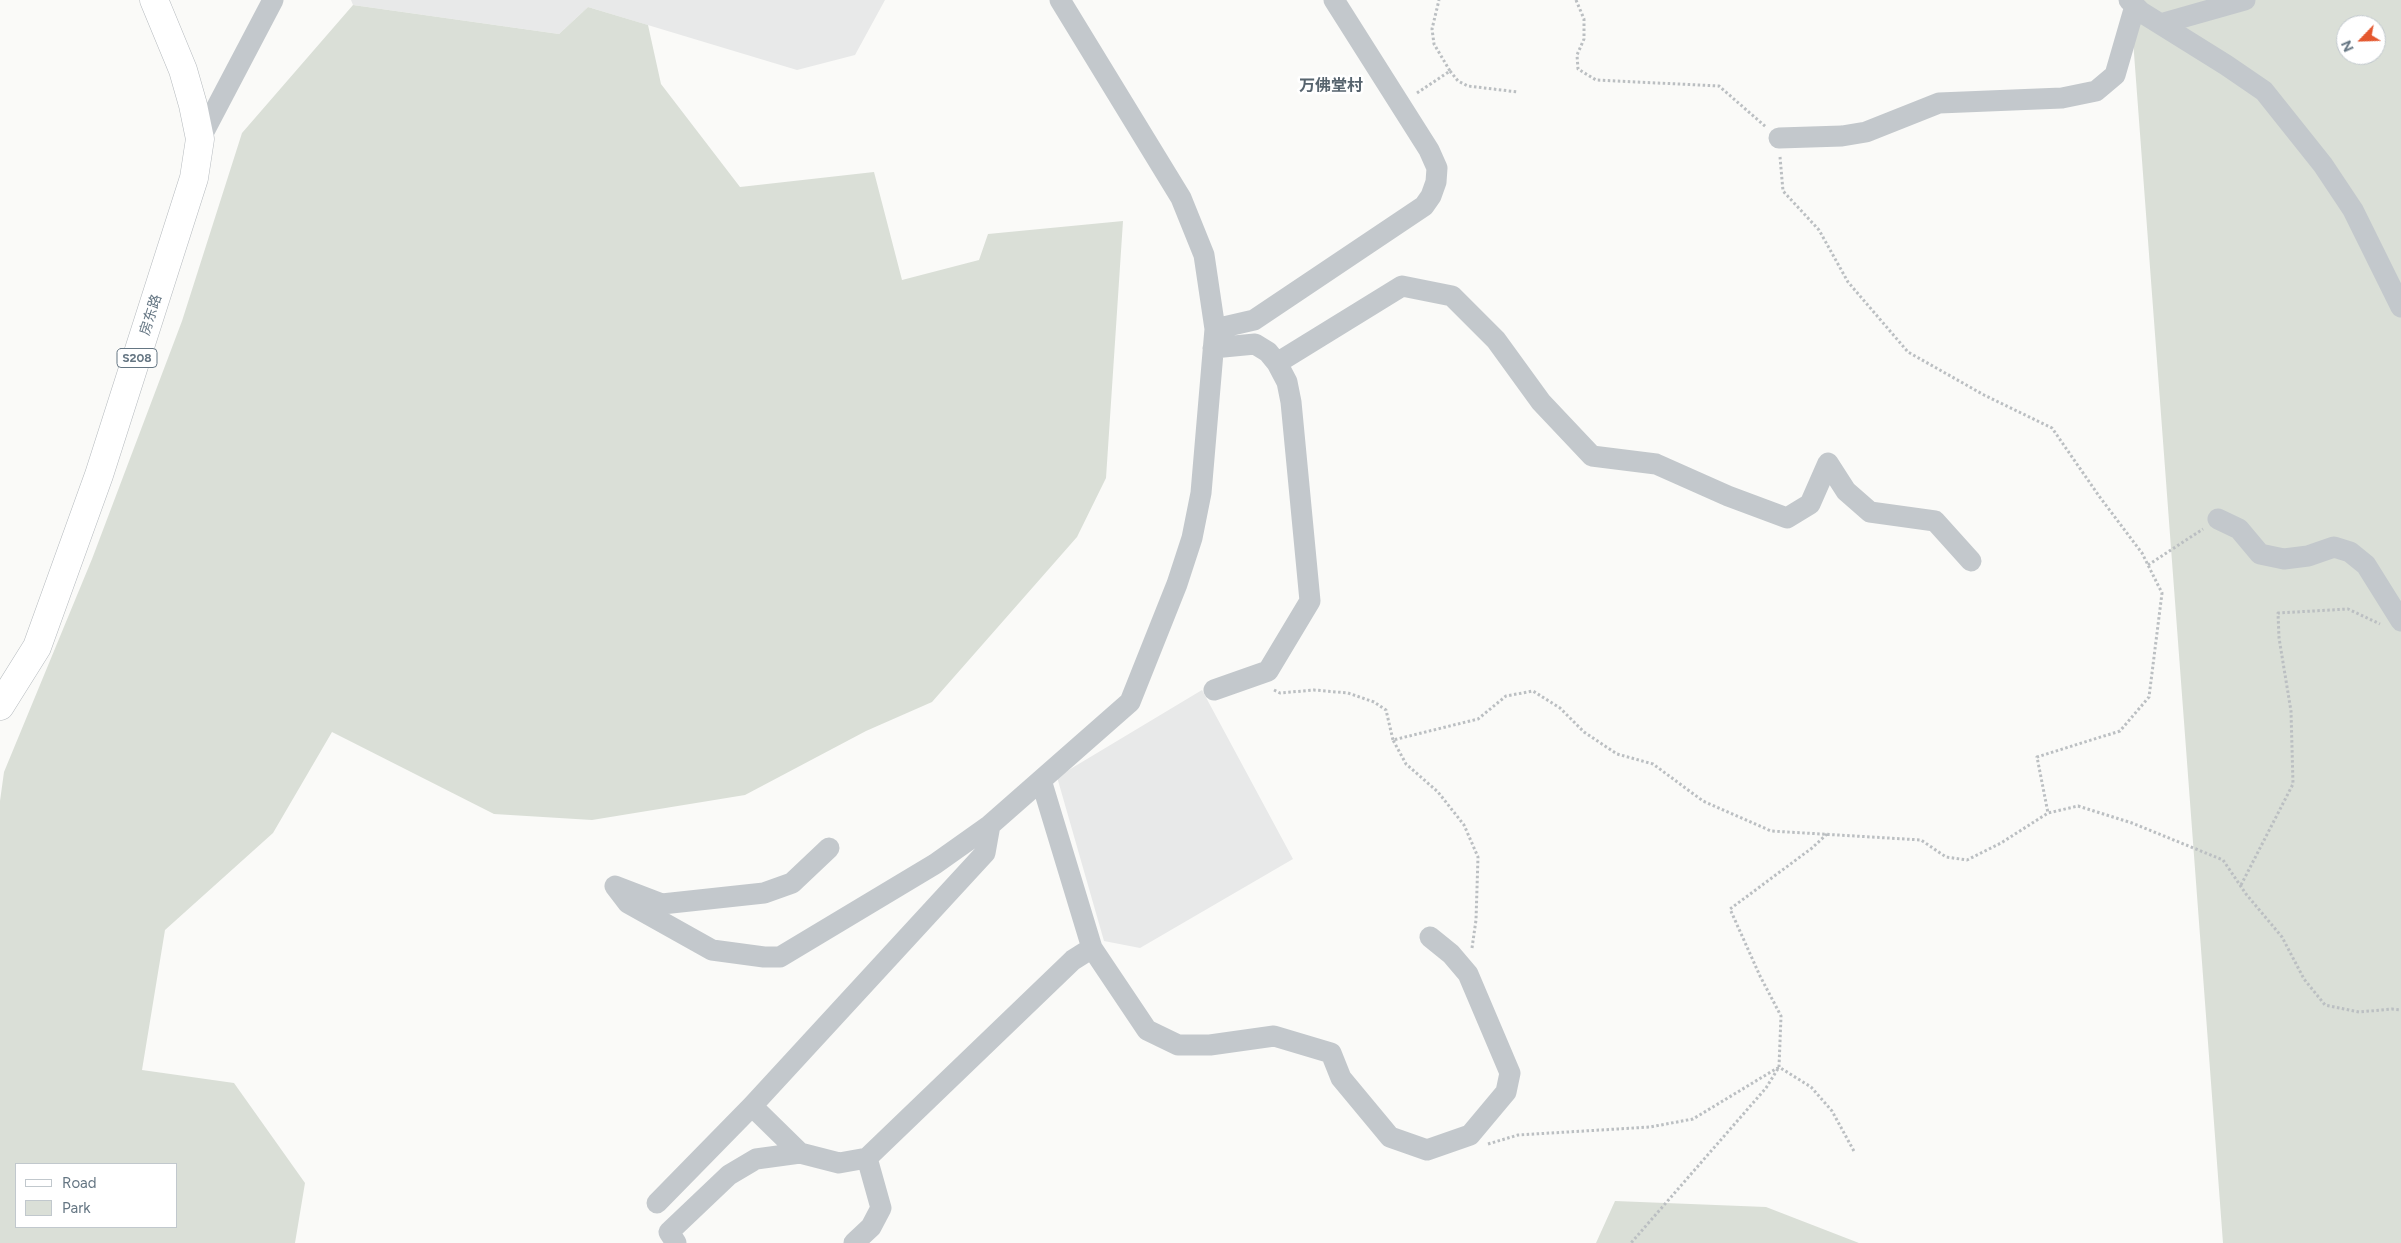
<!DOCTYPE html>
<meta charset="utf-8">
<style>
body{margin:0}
#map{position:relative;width:2401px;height:1243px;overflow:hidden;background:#fafaf8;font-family:Figtree,sans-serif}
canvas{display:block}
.legend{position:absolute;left:15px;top:1163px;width:162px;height:65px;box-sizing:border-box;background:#fff;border:1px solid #c1c8cd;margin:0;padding:6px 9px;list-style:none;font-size:15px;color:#657683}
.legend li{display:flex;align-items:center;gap:10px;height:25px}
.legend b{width:25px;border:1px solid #c1c8cd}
.north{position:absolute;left:2336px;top:15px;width:50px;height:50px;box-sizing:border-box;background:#fff;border:1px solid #c1c8cd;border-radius:50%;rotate:246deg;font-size:14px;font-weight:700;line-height:20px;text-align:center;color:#657683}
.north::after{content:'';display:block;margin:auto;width:18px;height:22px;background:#e4572e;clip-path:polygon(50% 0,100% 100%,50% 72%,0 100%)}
</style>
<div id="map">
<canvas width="2401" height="1243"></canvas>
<ul class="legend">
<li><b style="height:6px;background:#fff"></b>Road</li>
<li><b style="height:14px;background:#dadfd7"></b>Park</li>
</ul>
<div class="north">N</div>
</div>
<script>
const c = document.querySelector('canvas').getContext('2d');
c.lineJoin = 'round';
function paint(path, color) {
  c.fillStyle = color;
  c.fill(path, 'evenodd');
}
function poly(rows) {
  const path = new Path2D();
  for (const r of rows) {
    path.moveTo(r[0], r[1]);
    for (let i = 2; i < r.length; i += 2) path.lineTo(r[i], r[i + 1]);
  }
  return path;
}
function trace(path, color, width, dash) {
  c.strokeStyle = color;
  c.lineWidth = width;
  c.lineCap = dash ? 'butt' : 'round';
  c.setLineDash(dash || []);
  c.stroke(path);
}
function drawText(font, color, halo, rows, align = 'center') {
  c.font = font + ' Figtree,"Noto Sans SC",sans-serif';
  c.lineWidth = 5;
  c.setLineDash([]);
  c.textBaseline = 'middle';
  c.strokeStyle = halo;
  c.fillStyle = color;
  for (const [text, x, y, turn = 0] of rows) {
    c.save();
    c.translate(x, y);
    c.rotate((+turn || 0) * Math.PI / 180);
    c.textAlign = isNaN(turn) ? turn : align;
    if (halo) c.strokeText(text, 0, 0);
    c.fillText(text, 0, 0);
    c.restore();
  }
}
paint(poly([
 [351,0,885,0,855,55,797,70,588,7,559,34,353,5],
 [1202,690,1293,859,1140,948,1104,941,1057,777]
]), '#e8e9e9');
paint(poly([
 [2130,0,2401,0,2401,1243,2223,1243],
 [2346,25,2376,25,2376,55,2346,55],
 [353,5,559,34,588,7,648,25,661,84,740,187,874,172,902,280,979,260,988,234,1123,221,1106,478,1077,537,932,702,866,731,745,795,592,820,494,814,332,732,273,833,165,930,142,1070,234,1083,305,1183,295,1243,0,1243,0,801,4,772,92,559,182,321,242,133],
 [176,1164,176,1227,16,1227,16,1164],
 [1615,1201,1766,1207,1859,1243,1596,1243]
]), '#dadfd7');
const major = poly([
 [0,706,37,647,99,475,194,178,200,139,193,105,183,70,154,0]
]);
trace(major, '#b5babe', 29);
trace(poly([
 [1576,0,1584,19,1584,39,1577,55,1578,69,1596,80,1719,86,1766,127],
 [1450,71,1458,81,1468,86,1518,92],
 [1417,93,1450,71,1434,44,1432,29,1439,0],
 [1780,157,1783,191,1819,230,1848,282,1908,352,1984,395,2052,428,2099,496,2142,553,2162,593,2149,697,2120,731,2037,757,2048,813],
 [2148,565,2203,529],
 [1274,690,1280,693,1314,690,1348,693,1374,702,1386,710,1393,740],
 [1827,834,1812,848,1730,909,1760,976,1781,1016,1779,1067,1811,1087,1832,1111,1855,1153],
 [2241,885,2293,784,2291,711,2279,638,2278,613,2348,609,2380,624],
 [1472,948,1476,920,1478,857,1464,825,1438,792,1406,764,1393,740,1478,719,1506,696,1533,691,1560,708,1584,732,1617,754,1653,764,1703,801,1771,831,1921,840,1946,857,1967,860,2001,843,2048,813,2078,806,2132,823,2223,860,2246,894,2282,937,2304,979,2325,1005,2359,1012,2392,1009,2401,1010],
 [1488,1144,1518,1135,1650,1127,1693,1119,1779,1067,1766,1088,1631,1243]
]), '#bbbfc2', 3, [2.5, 2.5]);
trace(poly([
 [1060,0,1181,198,1204,255,1215,329,1201,493,1192,538,1177,584,1130,702,990,825,985,853,752,1106,800,1153,839,1163,867,1158,1073,960,1092,948],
 [2129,0,2141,12,2226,65,2264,91,2323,165,2353,210,2401,307],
 [2160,24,2245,0],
 [1779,138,1842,136,1866,132,1939,103,2062,98,2096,91,2115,75,2135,6],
 [200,139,273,0],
 [1215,329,1254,320,1424,206,1431,196,1436,182,1437,168,1429,150,1334,0],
 [1213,348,1255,344,1268,352,1277,363,1287,382,1291,402,1310,601,1268,671,1214,690],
 [1277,363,1402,286,1452,296,1496,340,1541,402,1592,456,1656,464,1728,496,1787,518,1810,504,1828,463,1846,491,1870,512,1935,521,1971,561],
 [2218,519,2239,529,2260,554,2284,559,2308,556,2334,547,2350,552,2366,565,2401,621],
 [1041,780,1092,948,1147,1030,1178,1045,1210,1045,1274,1036,1331,1053,1341,1078,1390,1137,1427,1150,1470,1135,1506,1092,1510,1073,1468,974,1451,954,1430,937],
 [829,848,792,883,764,893,662,904,615,886,628,903,712,950,764,957,780,957,935,864,990,825],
 [657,1203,752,1106],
 [676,1243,669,1232,729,1175,756,1159,800,1153],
 [854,1243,871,1227,881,1208,867,1158]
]), '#c3c8cc', 21);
trace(major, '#fff', 28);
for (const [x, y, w] of [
 [137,358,40]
]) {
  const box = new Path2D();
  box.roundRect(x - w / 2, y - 9.5, w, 19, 4);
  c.fillStyle = '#fff';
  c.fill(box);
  trace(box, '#657683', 1);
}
drawText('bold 12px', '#657683', null, [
 ["S208",137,358]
]);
drawText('14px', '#657683', '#fff', [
 ["房东路",151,315,-72]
]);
drawText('bold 16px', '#57646e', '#fff', [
 ["万佛堂村",1331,86]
]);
</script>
